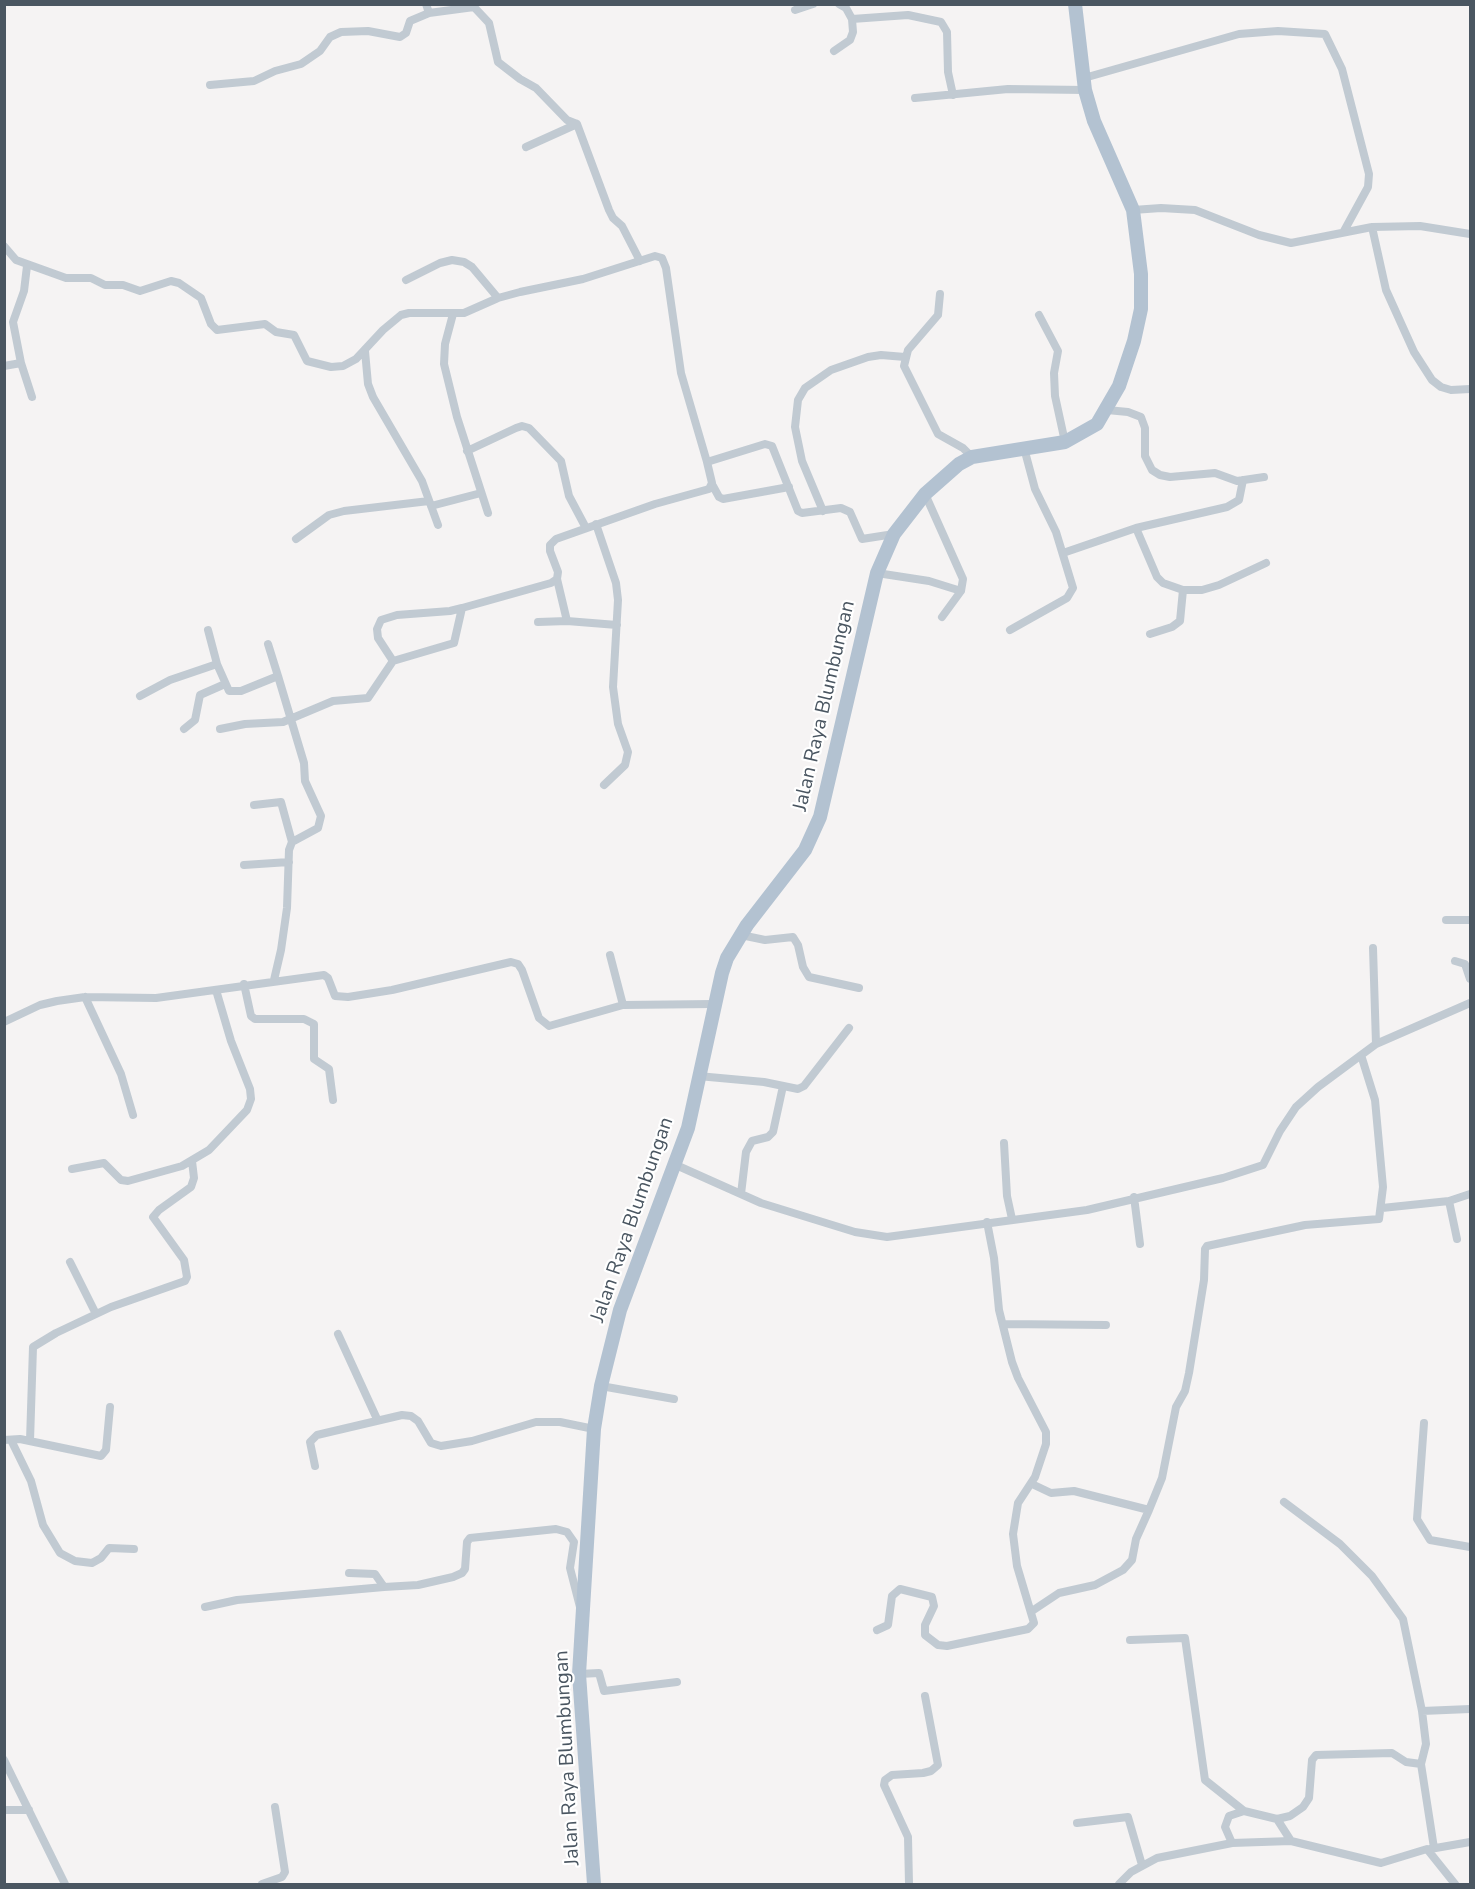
<!DOCTYPE html>
<style>
body{margin:0}
#map{position:relative;width:1475px;height:1889px;overflow:hidden;background:#f5f3f3;font-family:"Nunito Sans",sans-serif}
canvas{display:block}
.frame{position:absolute;inset:0;border:6px solid #4a5661;pointer-events:none}
</style>
<div id="map">
<canvas width="1475" height="1889"></canvas>
<div class="frame"></div>
</div>
<script>
const c = document.querySelector('canvas').getContext('2d');
c.lineJoin = 'round';
function poly(rows) {
  const path = new Path2D();
  for (const r of rows) {
    path.moveTo(r[0], r[1]);
    for (let i = 2; i < r.length; i += 2) path.lineTo(r[i], r[i + 1]);
  }
  return path;
}
function trace(path, color, width, dash) {
  c.strokeStyle = color;
  c.lineWidth = width;
  c.lineCap = dash ? 'butt' : 'round';
  c.setLineDash(dash || []);
  c.stroke(path);
}
function drawText(font, color, halo, rows, align = 'center') {
  c.font = font + ' "Nunito Sans",sans-serif';
  c.lineWidth = 4.5;
  c.setLineDash([]);
  c.textBaseline = 'middle';
  c.strokeStyle = halo;
  c.fillStyle = color;
  for (const [text, x, y, turn = 0] of rows) {
    c.save();
    c.translate(x, y);
    c.rotate((+turn || 0) * Math.PI / 180);
    c.textAlign = isNaN(turn) ? turn : align;
    if (halo) c.strokeText(text, 0, 0);
    c.fillText(text, 0, 0);
    c.restore();
  }
}
trace(poly([
 [426,4,429,13,474,7,489,23,498,62,520,79,536,88,567,120,577,124,609,210,613,218,622,226,640,261],
 [795,10,813,4],
 [852,19,908,15,941,22,947,32,948,72,953,95],
 [834,51,850,40,853,32,852,19,846,8,839,4],
 [1084,78,1239,34,1278,31,1325,34,1342,69,1369,174,1368,187,1344,231],
 [210,85,254,81,275,71,301,64,320,51,330,37,341,32,368,31,400,37,406,33,410,21,429,13],
 [915,98,1008,89,1085,90],
 [526,147,577,124],
 [1133,210,1161,208,1195,210,1259,235,1291,243,1372,227,1420,226,1470,234],
 [1372,227,1386,290,1414,352,1432,380,1441,387,1451,390,1470,389],
 [4,246,16,260,66,278,91,278,105,285,123,285,140,291,171,281,179,283,201,298,211,324,217,330,265,324,276,332,294,335,307,361,331,367,343,366,356,359,383,330,401,315,409,313,464,313,498,298,520,292,583,279,655,256,662,258,666,268,681,373,707,462,765,444,772,446,798,511,802,513,841,508,850,512,862,539,894,534],
 [406,280,440,263,452,260,464,262,472,267,498,298],
 [940,294,938,315,908,350,904,366,938,434,963,448,972,457],
 [453,314,445,344,444,364,457,417,488,513],
 [1039,315,1058,351,1054,373,1055,396,1065,442],
 [365,351,368,384,373,397,422,481,438,525],
 [21,363,32,397],
 [4,366,21,363,13,322,24,291,27,266],
 [1107,410,1128,412,1141,417,1145,428,1145,456,1152,470,1160,475,1170,477,1215,473,1237,481,1264,477],
 [467,451,516,428,522,426,529,428,561,461,569,496,586,528],
 [713,486,719,497,723,499,789,487],
 [925,494,963,579,961,591,942,617],
 [431,506,481,493],
 [823,511,802,461,795,427,798,400,805,388,831,370,868,357,881,355,905,357],
 [596,524,616,583,618,600,613,687,618,724,628,752,625,765,604,785],
 [1136,528,1157,577,1163,583,1183,590,1202,590,1219,585,1266,563],
 [296,539,329,515,344,511,429,501],
 [1063,553,1136,528,1227,507,1239,500,1243,480],
 [877,573,929,581,961,591],
 [557,579,567,621],
 [538,622,567,621,617,625],
 [208,630,217,664,229,691,241,691,278,676,304,763,305,781,321,816,318,828,292,842,289,850,287,908,281,950,274,980],
 [1010,630,1067,598,1073,588,1056,532,1035,489,1024,448],
 [1150,634,1172,627,1180,621,1183,590],
 [268,644,278,676],
 [393,661,454,643,462,608,551,583,557,579,558,572,550,551,550,545,556,539,655,504,709,489,712,483,707,462],
 [140,696,170,680,217,664],
 [184,729,195,720,200,695,225,684],
 [220,729,245,724,283,722,333,701,368,698,393,661,378,638,377,629,381,620,397,615,450,611,462,608],
 [254,805,281,802,292,842],
 [244,865,289,862],
 [1446,920,1470,920],
 [741,935,765,940,793,937,798,945,803,967,809,977,859,988],
 [1373,948,1376,1044],
 [610,955,623,1005],
 [1455,961,1465,964,1470,979],
 [244,984,251,1016,255,1019,304,1019,314,1024,314,1059,329,1069,333,1100],
 [85,997,121,1074,133,1115],
 [4,1022,40,1005,57,1001,85,997,156,998,324,975,328,978,335,996,348,997,392,990,511,962,518,964,522,970,539,1018,549,1026,623,1005,713,1004],
 [698,1076,764,1082,798,1089,804,1086,849,1028],
 [1004,1143,1007,1196,1012,1219],
 [676,1165,761,1203,855,1232,887,1237,1087,1210,1223,1178,1263,1165,1280,1131,1296,1107,1318,1087,1376,1044,1470,1003],
 [72,1169,104,1163,121,1180,128,1181,182,1166,209,1150,247,1110,251,1099,250,1089,231,1041,216,990],
 [741,1194,746,1152,752,1141,768,1137,773,1132,783,1086],
 [1134,1197,1140,1244],
 [1449,1201,1470,1194],
 [1382,1208,1449,1201,1457,1239],
 [70,1262,96,1314],
 [1003,1324,1106,1325],
 [338,1334,377,1419],
 [601,1386,674,1399],
 [1424,1423,1417,1519,1430,1540,1470,1547],
 [4,1440,20,1439,101,1456,106,1450,110,1407],
 [11,1440,31,1481,43,1525,60,1553,75,1561,92,1563,101,1558,109,1548,134,1549],
 [30,1441,33,1347,56,1333,111,1307,185,1281,187,1277,184,1260,153,1217,159,1210,191,1187,194,1178,192,1161],
 [315,1466,310,1442,317,1435,402,1415,411,1416,418,1421,431,1443,441,1446,472,1441,536,1422,560,1422,594,1429],
 [1032,1484,1051,1493,1074,1491,1149,1510,1162,1478,1176,1407,1185,1391,1189,1373,1204,1280,1205,1249,1207,1246,1305,1225,1379,1219,1383,1187,1375,1100,1361,1055],
 [1284,1502,1340,1544,1372,1576,1403,1619,1422,1711,1426,1744,1421,1764,1434,1848],
 [349,1573,375,1574,384,1587,418,1585,453,1577,462,1573,465,1569,467,1542,470,1538,556,1529,567,1532,574,1542,570,1568,580,1607],
 [205,1607,237,1600,384,1587],
 [1032,1611,1059,1593,1095,1585,1123,1570,1132,1560,1136,1539,1149,1510],
 [877,1630,888,1625,892,1596,900,1589,932,1597,934,1606,925,1625,925,1635,938,1645,947,1646,1028,1629,1034,1623,1017,1566,1013,1534,1018,1503,1035,1477,1046,1444,1046,1432,1018,1378,1012,1362,999,1310,994,1258,987,1222],
 [1130,1640,1185,1638,1205,1780,1244,1811],
 [579,1674,599,1673,604,1691,677,1682],
 [1422,1711,1470,1709],
 [4,1760,65,1884],
 [4,1810,29,1810],
 [1277,1819,1291,1841],
 [1077,1823,1128,1817,1142,1865],
 [1232,1843,1225,1827,1229,1816,1244,1811,1277,1819,1290,1816,1303,1807,1309,1798,1312,1760,1316,1755,1392,1753,1406,1762,1421,1764],
 [1430,1849,1470,1842],
 [262,1884,282,1877,285,1872,275,1807],
 [909,1884,908,1837,884,1785,885,1780,892,1775,923,1773,931,1771,938,1765,925,1696],
 [1119,1884,1131,1872,1157,1858,1232,1843,1291,1841,1381,1863,1427,1849,1455,1884]
]), '#c1cad2', 8);
trace(poly([
 [594,1884,579,1674,594,1429,601,1386,620,1310,688,1128,722,973,727,958,747,925,805,850,820,817,877,573,894,534,925,494,959,464,972,457,1065,442,1097,424,1119,386,1134,341,1141,309,1141,274,1133,210,1094,121,1085,90,1075,4]
]), '#b3c2d1', 14);
drawText('20px', '#4a5661', '#fff', [
 ["Jalan Raya Blumbungan",825,706,-77],
 ["Jalan Raya Blumbungan",633,1220,-71],
 ["Jalan Raya Blumbungan",568,1758,-93]
]);
</script>
